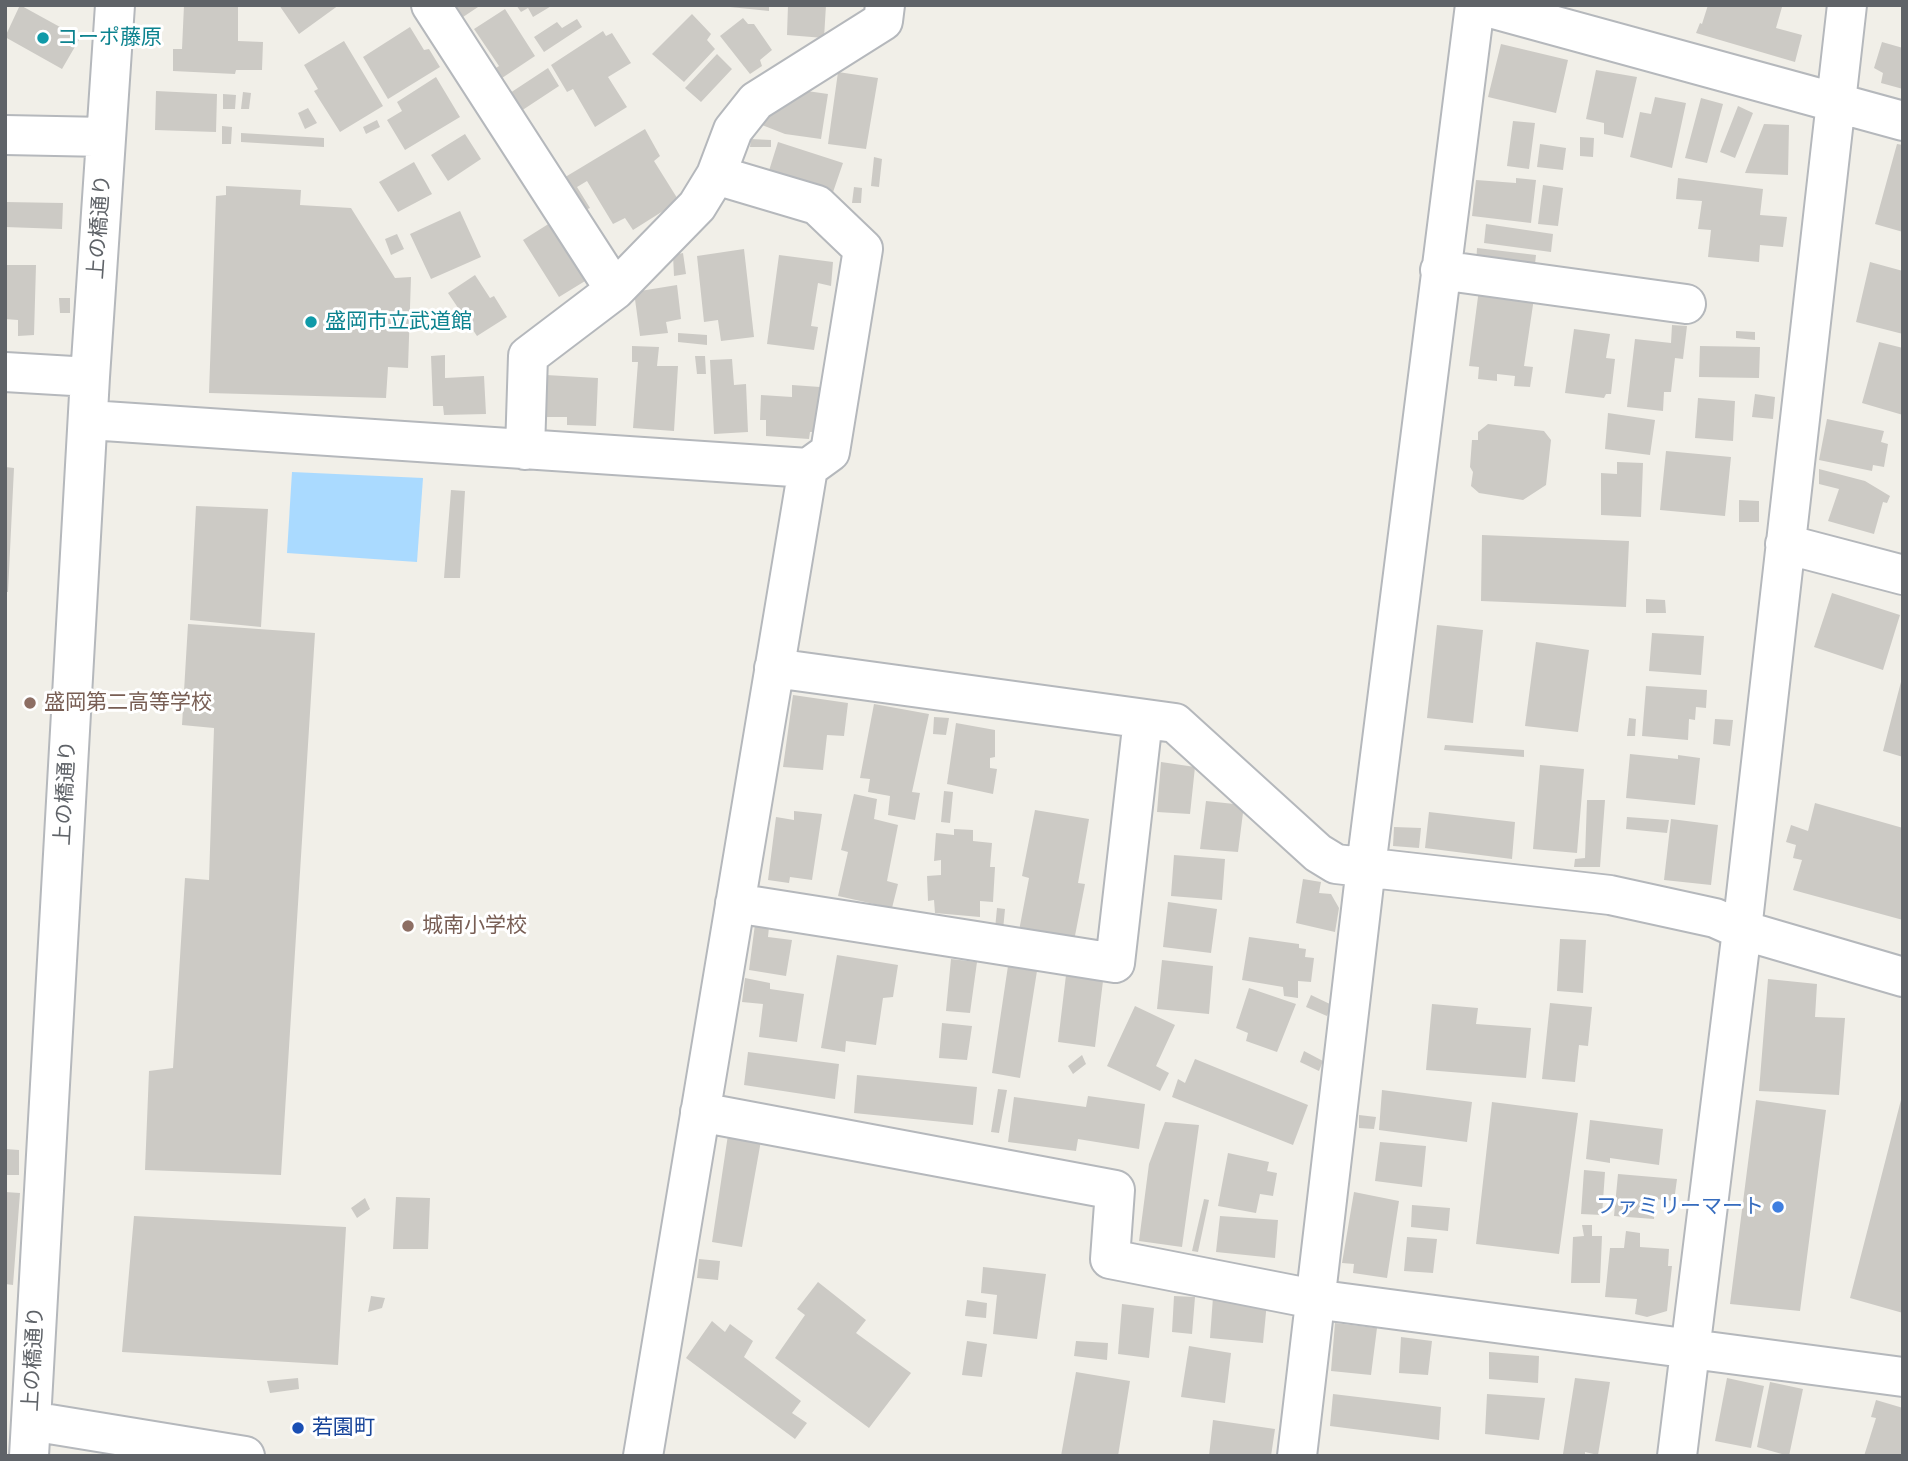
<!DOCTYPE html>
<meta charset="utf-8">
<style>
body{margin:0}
#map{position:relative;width:1908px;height:1461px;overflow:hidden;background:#f1efe8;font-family:"Fira Sans",sans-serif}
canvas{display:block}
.frame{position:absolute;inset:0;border:7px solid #5f6368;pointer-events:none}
</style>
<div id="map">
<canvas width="1908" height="1461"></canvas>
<div class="frame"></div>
</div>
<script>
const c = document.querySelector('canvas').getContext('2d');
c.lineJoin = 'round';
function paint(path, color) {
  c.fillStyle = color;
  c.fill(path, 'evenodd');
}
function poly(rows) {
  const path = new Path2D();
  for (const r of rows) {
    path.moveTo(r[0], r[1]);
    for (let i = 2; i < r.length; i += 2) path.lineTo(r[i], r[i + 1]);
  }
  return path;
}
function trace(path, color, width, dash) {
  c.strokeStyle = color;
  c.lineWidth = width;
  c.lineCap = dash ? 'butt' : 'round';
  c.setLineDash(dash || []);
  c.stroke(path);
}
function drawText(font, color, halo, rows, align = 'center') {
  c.font = font + ' "Fira Sans","Noto Sans JP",sans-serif';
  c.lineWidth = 6;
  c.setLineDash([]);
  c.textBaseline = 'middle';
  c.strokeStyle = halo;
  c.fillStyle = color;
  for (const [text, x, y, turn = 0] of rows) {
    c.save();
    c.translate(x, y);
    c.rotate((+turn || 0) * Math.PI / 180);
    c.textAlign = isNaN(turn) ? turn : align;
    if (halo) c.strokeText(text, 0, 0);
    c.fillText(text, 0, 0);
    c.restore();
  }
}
paint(poly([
 [292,472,423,478,417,562,287,553]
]), '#aadaff');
paint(poly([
 [20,5,80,38,62,69,5,37],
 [184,5,238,5,238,41,263,42,262,70,236,70,235,74,173,71,173,49,182,49],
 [279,5,339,5,299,34],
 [451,5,481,5,460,19],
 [516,5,553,5,533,17,528,8,521,12],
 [730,5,769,5,769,11,730,7],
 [788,5,826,5,824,38,787,35],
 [1708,5,1776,5,1782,7,1776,28,1802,35,1795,62,1696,33,1700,23,1702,24],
 [505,9,535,56,499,80,493,70,499,66,474,29],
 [692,14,711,34,707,40,715,49,684,82,652,54],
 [743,18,748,24,754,24,772,50,760,60,762,66,750,74,720,36],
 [577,19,582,27,544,52,534,37,557,22,562,28],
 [410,27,424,50,429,49,440,67,388,99,363,57],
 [603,31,606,36,612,33,631,63,608,77,627,107,595,127,573,89,567,92,551,65],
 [344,41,383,106,340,132,314,91,318,89,304,65],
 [1882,42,1903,48,1903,89,1881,83,1883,73,1874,68],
 [1501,44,1568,60,1556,113,1488,97],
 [717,54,732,69,701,102,685,88],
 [548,68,559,86,518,113,507,95],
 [1596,70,1637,77,1623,138,1604,134,1604,123,1586,119],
 [838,72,878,78,866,149,828,144],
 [436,77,460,117,405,150,387,120,402,111,397,102],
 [156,91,217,94,216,132,155,130],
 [807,91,828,94,821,139,785,134,762,125,764,115],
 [243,92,251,93,249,109,241,109],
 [223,94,236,95,235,109,223,109],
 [1655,97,1686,103,1672,168,1630,157,1640,112,1651,114],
 [1701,98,1723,104,1707,163,1685,158],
 [1738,106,1753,113,1735,158,1720,152],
 [308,108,317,123,305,129,298,113],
 [377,120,380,127,366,134,363,127],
 [1513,121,1535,123,1529,169,1507,166],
 [1764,124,1789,125,1788,175,1745,173],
 [222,126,232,127,231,144,222,144],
 [645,129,660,156,654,161,679,201,633,230,625,218,613,224,587,181,577,187,590,208,583,211,562,179],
 [241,133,324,138,324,147,241,142],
 [465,134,481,159,448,181,431,155],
 [1580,137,1594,138,1593,157,1580,156],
 [751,139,771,140,771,147,750,147],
 [778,142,843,163,831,198,767,177],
 [1540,144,1566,148,1563,170,1537,167],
 [1897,144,1903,145,1903,232,1875,224],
 [874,157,882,159,879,187,871,186],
 [414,162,432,194,398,212,379,182],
 [1516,178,1536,180,1531,223,1472,216,1476,180,1516,183],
 [1678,178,1763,189,1760,215,1787,217,1783,247,1760,245,1759,262,1708,257,1711,230,1698,229,1702,201,1676,199],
 [1543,185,1563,188,1558,226,1538,224],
 [226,186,301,190,300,205,351,208,395,278,411,277,408,368,388,367,386,398,209,393,216,196,226,195],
 [854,187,862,188,861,203,852,203],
 [5,202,63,203,62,229,5,227],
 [460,211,481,257,431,279,410,234],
 [550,223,561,242,566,239,590,278,559,297,523,240],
 [1486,224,1553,234,1551,252,1484,243],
 [397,234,404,249,391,255,385,239],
 [1477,248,1536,255,1534,273,1476,266],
 [744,249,754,337,721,341,718,320,704,322,697,256],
 [683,253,686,274,674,276,673,255],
 [779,255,833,262,831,286,818,283,811,326,818,327,814,350,767,344],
 [1870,262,1903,271,1903,334,1856,322],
 [5,265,36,265,34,335,18,336,18,320,5,319],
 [475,275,490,298,494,296,507,317,477,336,448,293],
 [677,285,681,319,666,322,668,333,640,336,634,292],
 [1479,289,1534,298,1524,366,1533,367,1530,387,1514,386,1515,376,1497,374,1497,381,1478,379,1479,367,1469,366],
 [59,298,70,298,70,313,60,313],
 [1672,325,1687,326,1683,359,1675,358,1671,392,1664,392,1663,411,1627,407,1635,339,1671,343],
 [1574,329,1610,334,1606,358,1615,359,1611,394,1606,394,1604,398,1565,393],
 [1736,331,1755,332,1755,340,1736,338],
 [678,333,707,335,707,345,678,342],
 [1879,342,1903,348,1903,415,1862,403],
 [632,346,659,347,657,366,678,366,674,431,633,428,638,362,632,362],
 [1700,346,1760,347,1759,378,1699,377],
 [445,355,445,378,484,376,486,414,444,415,443,406,433,406,431,356],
 [695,356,705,356,706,374,697,374],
 [732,359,734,385,746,384,748,432,714,434,710,360],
 [546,375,598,378,596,426,567,425,567,417,543,417],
 [792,385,820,387,816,432,810,432,809,439,766,436,766,420,760,420,761,395,792,397],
 [1755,394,1775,397,1773,419,1752,417],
 [1698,398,1735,401,1733,441,1695,438],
 [1608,413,1655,420,1650,455,1605,449],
 [1827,419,1884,431,1881,442,1888,444,1884,467,1873,465,1872,471,1819,460],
 [1488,424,1544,431,1551,440,1546,485,1523,500,1479,493,1471,486,1473,472,1470,467,1472,440,1478,440,1478,432],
 [1666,451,1731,457,1725,516,1660,510],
 [1617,462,1643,463,1641,517,1601,515,1601,473,1617,474],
 [5,467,14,468,8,592,5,592],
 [1819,469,1865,481,1890,496,1887,503,1883,502,1874,534,1828,521,1839,489,1819,484],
 [451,490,465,491,460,578,444,578],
 [1739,500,1759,501,1759,522,1739,522],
 [196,506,268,509,261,627,190,620],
 [1482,535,1629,541,1626,607,1481,601],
 [1832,593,1900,615,1883,670,1814,647],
 [1646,599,1665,600,1666,613,1646,613],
 [188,624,315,633,281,1175,145,1170,149,1071,173,1068,185,878,209,880,214,728,182,725],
 [1437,625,1483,630,1473,723,1427,718],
 [1652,633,1704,636,1701,675,1649,671],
 [1536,642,1589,650,1578,732,1525,726],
 [1902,678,1903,678,1903,757,1883,751],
 [1646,686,1707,690,1706,708,1696,707,1695,720,1689,719,1688,740,1642,736],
 [793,695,848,703,844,736,827,735,823,770,783,767],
 [874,704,929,714,912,792,920,793,915,820,888,815,890,796,868,792,870,779,860,778],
 [934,717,949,718,946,735,933,734],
 [1629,718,1636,719,1635,736,1627,736],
 [1715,719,1733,720,1730,746,1713,744],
 [956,723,995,730,995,757,990,758,990,768,997,769,993,794,947,784],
 [1445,745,1524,750,1524,757,1444,750],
 [1630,754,1678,759,1678,755,1700,758,1695,805,1626,798],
 [1161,762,1195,767,1190,814,1157,812],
 [1540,765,1584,769,1577,853,1533,849],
 [944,791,953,792,950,823,941,822],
 [854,794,877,799,874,819,898,825,887,881,898,884,892,908,838,896,848,852,841,850],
 [1587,800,1605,800,1600,867,1574,867,1575,859,1585,858],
 [1206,801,1244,805,1238,852,1200,849],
 [1815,803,1903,828,1903,920,1793,890,1802,860,1793,858,1796,845,1786,842,1791,825,1808,831],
 [1035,810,1089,819,1078,883,1085,884,1073,946,1018,936,1029,878,1022,876],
 [794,811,822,814,812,880,790,877,789,883,768,880,776,817,794,820],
 [1429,812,1515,822,1512,859,1425,848],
 [1627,817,1669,820,1667,833,1626,829],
 [1671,819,1718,825,1711,885,1664,880],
 [1394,827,1421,828,1419,848,1393,846],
 [954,829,973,830,973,841,992,843,990,867,995,867,993,902,980,901,980,917,935,913,934,900,928,901,927,876,941,875,941,860,934,861,936,833,954,835],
 [1174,855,1225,859,1222,900,1171,896],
 [1303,879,1321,882,1319,893,1331,894,1339,908,1335,932,1296,923],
 [1168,902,1217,909,1211,953,1163,947],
 [997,908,1005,909,1003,930,995,929],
 [755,924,769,927,768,937,792,940,786,976,749,970],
 [1249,937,1299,944,1299,948,1306,949,1305,957,1314,958,1311,982,1298,981,1298,998,1284,996,1283,987,1242,980],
 [1560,939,1586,940,1583,993,1557,991],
 [837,955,898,965,893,997,883,998,876,1045,846,1041,845,1052,821,1048],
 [951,959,977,962,970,1013,946,1011],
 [1162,960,1213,966,1209,1014,1157,1009],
 [1008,966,1037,971,1020,1078,992,1073],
 [1066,975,1103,981,1095,1047,1058,1042],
 [745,978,770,983,770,989,804,994,797,1042,759,1037,763,1004,742,1002],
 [1768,979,1817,984,1815,1017,1845,1018,1839,1095,1759,1091],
 [1249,988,1296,1004,1277,1052,1246,1041,1248,1033,1236,1028],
 [1311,995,1332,1005,1327,1016,1306,1007],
 [1550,1003,1592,1007,1588,1046,1579,1045,1575,1082,1542,1079],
 [1432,1004,1478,1008,1476,1024,1531,1028,1526,1078,1426,1070],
 [1135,1006,1175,1025,1156,1066,1169,1073,1160,1091,1107,1066],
 [942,1023,972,1026,967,1060,939,1058],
 [1304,1051,1323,1061,1319,1071,1300,1062],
 [748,1052,839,1064,835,1099,744,1085],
 [1082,1055,1086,1064,1073,1074,1068,1066],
 [1195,1059,1308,1105,1293,1145,1172,1097,1178,1079,1185,1083],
 [857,1075,977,1087,973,1125,854,1113],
 [998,1089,1007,1090,999,1133,991,1132],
 [1382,1090,1472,1102,1467,1142,1379,1130],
 [1088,1096,1145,1104,1139,1149,1078,1139,1076,1151,1008,1142,1014,1097,1086,1107],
 [1902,1096,1903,1096,1903,1313,1850,1298],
 [1756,1100,1826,1110,1800,1311,1730,1304],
 [1492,1102,1578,1113,1559,1254,1476,1244],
 [1359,1115,1376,1117,1374,1129,1359,1128],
 [1590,1120,1663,1129,1659,1165,1610,1158,1610,1163,1586,1159],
 [1165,1122,1199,1125,1182,1247,1139,1241,1149,1164],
 [729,1128,762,1135,742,1247,712,1242],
 [1380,1142,1426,1146,1422,1187,1375,1181],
 [5,1149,19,1150,19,1175,5,1175],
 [1228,1153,1269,1162,1267,1171,1277,1173,1273,1196,1260,1194,1256,1213,1218,1206],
 [1584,1170,1605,1172,1602,1215,1581,1214],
 [1618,1174,1677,1179,1674,1201,1655,1199,1654,1219,1614,1216],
 [5,1192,20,1193,13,1285,5,1284],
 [1354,1192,1399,1201,1387,1278,1353,1273,1354,1264,1342,1263],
 [396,1197,430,1198,428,1249,393,1249],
 [365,1198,370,1209,357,1218,351,1208],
 [1204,1199,1209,1200,1198,1252,1192,1251],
 [1412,1205,1450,1208,1448,1231,1411,1227],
 [134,1216,346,1227,338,1365,122,1352],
 [1220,1216,1278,1220,1275,1258,1216,1252],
 [1582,1225,1592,1225,1592,1236,1602,1236,1600,1283,1571,1283,1573,1237,1584,1236],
 [1626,1231,1640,1233,1640,1247,1669,1249,1668,1266,1672,1266,1667,1311,1647,1317,1635,1314,1637,1299,1605,1297,1610,1248,1624,1248],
 [1407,1237,1437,1239,1433,1273,1404,1271],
 [699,1259,720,1261,718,1280,697,1278],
 [983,1267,1046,1274,1037,1339,993,1334,997,1295,981,1293],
 [818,1282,866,1320,856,1333,911,1373,869,1428,775,1358,805,1315,797,1309],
 [371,1296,385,1298,382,1308,368,1312],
 [1174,1296,1195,1297,1192,1334,1172,1332],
 [1213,1297,1267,1302,1263,1343,1210,1338],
 [967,1300,987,1303,986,1318,965,1316],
 [1122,1304,1154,1308,1149,1358,1118,1354],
 [712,1321,725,1332,730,1324,753,1341,744,1357,801,1401,792,1413,807,1423,795,1439,686,1358],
 [1335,1323,1377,1328,1371,1375,1331,1371],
 [1401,1337,1432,1341,1428,1375,1399,1373],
 [967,1341,987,1344,982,1377,962,1375],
 [1076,1341,1108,1343,1107,1360,1074,1356],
 [1189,1346,1231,1353,1225,1403,1181,1397],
 [1489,1352,1539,1356,1538,1383,1489,1379],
 [1076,1372,1130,1381,1118,1456,1061,1456],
 [298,1378,299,1389,270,1393,267,1381],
 [1575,1378,1610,1382,1598,1455,1585,1452,1585,1456,1563,1454],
 [1727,1378,1764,1386,1751,1448,1715,1441],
 [1770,1382,1803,1389,1789,1456,1757,1447],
 [1333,1394,1441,1407,1439,1440,1330,1426],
 [1487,1394,1545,1398,1539,1440,1485,1434],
 [1876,1400,1903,1408,1903,1456,1864,1456,1876,1418,1871,1417],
 [1213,1420,1275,1429,1271,1456,1209,1456]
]), '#cccac5');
const minor = poly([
 [431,5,615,290],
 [1479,5,1903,121],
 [5,135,106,137],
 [1440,270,1686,304],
 [5,372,90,377],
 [89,420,808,468,830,452,863,249,817,205,716,175,733,130,756,101,883,21,885,5],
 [525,450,528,356,615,290,697,206,716,175],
 [1785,544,1903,575],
 [774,668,1175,723,1318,853,1336,864,1610,895,1715,918,1742,930,1903,977],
 [735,903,1115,963,1143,719],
 [700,1112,1115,1190,1110,1259,1314,1299,1903,1377],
 [31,1421,245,1456],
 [29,1456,90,377,115,5],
 [643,1456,808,468],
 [1297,1456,1366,867,1475,5],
 [1677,1456,1742,930,1847,5]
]);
trace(minor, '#b5b8bc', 42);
trace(minor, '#fff', 38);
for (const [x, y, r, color] of [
 [43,38,7,"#0f9aa8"],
 [311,322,7,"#0f9aa8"],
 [30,703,7,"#8d6e63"],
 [408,926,7,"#8d6e63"],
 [1778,1207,7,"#3f7fe0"],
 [298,1428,7,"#1a4fb4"]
]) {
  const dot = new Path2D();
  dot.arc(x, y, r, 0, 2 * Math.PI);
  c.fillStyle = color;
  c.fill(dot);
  trace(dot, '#fff', 2.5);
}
drawText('21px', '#0d838f', '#fff', [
 ["コーポ藤原",57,38],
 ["盛岡市立武道館",325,322]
], 'left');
drawText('21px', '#5f6368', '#fff', [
 ["上の橋通り",100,227,-86],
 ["上の橋通り",66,793,-87],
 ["上の橋通り",34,1359,-87]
]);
drawText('21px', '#785e54', '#fff', [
 ["盛岡第二高等学校",44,703],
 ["城南小学校",422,926]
], 'left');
drawText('21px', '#366cbe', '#fff', [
 ["ファミリーマート",1764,1207]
], 'right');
drawText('21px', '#164399', '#fff', [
 ["若園町",312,1428]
], 'left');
</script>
